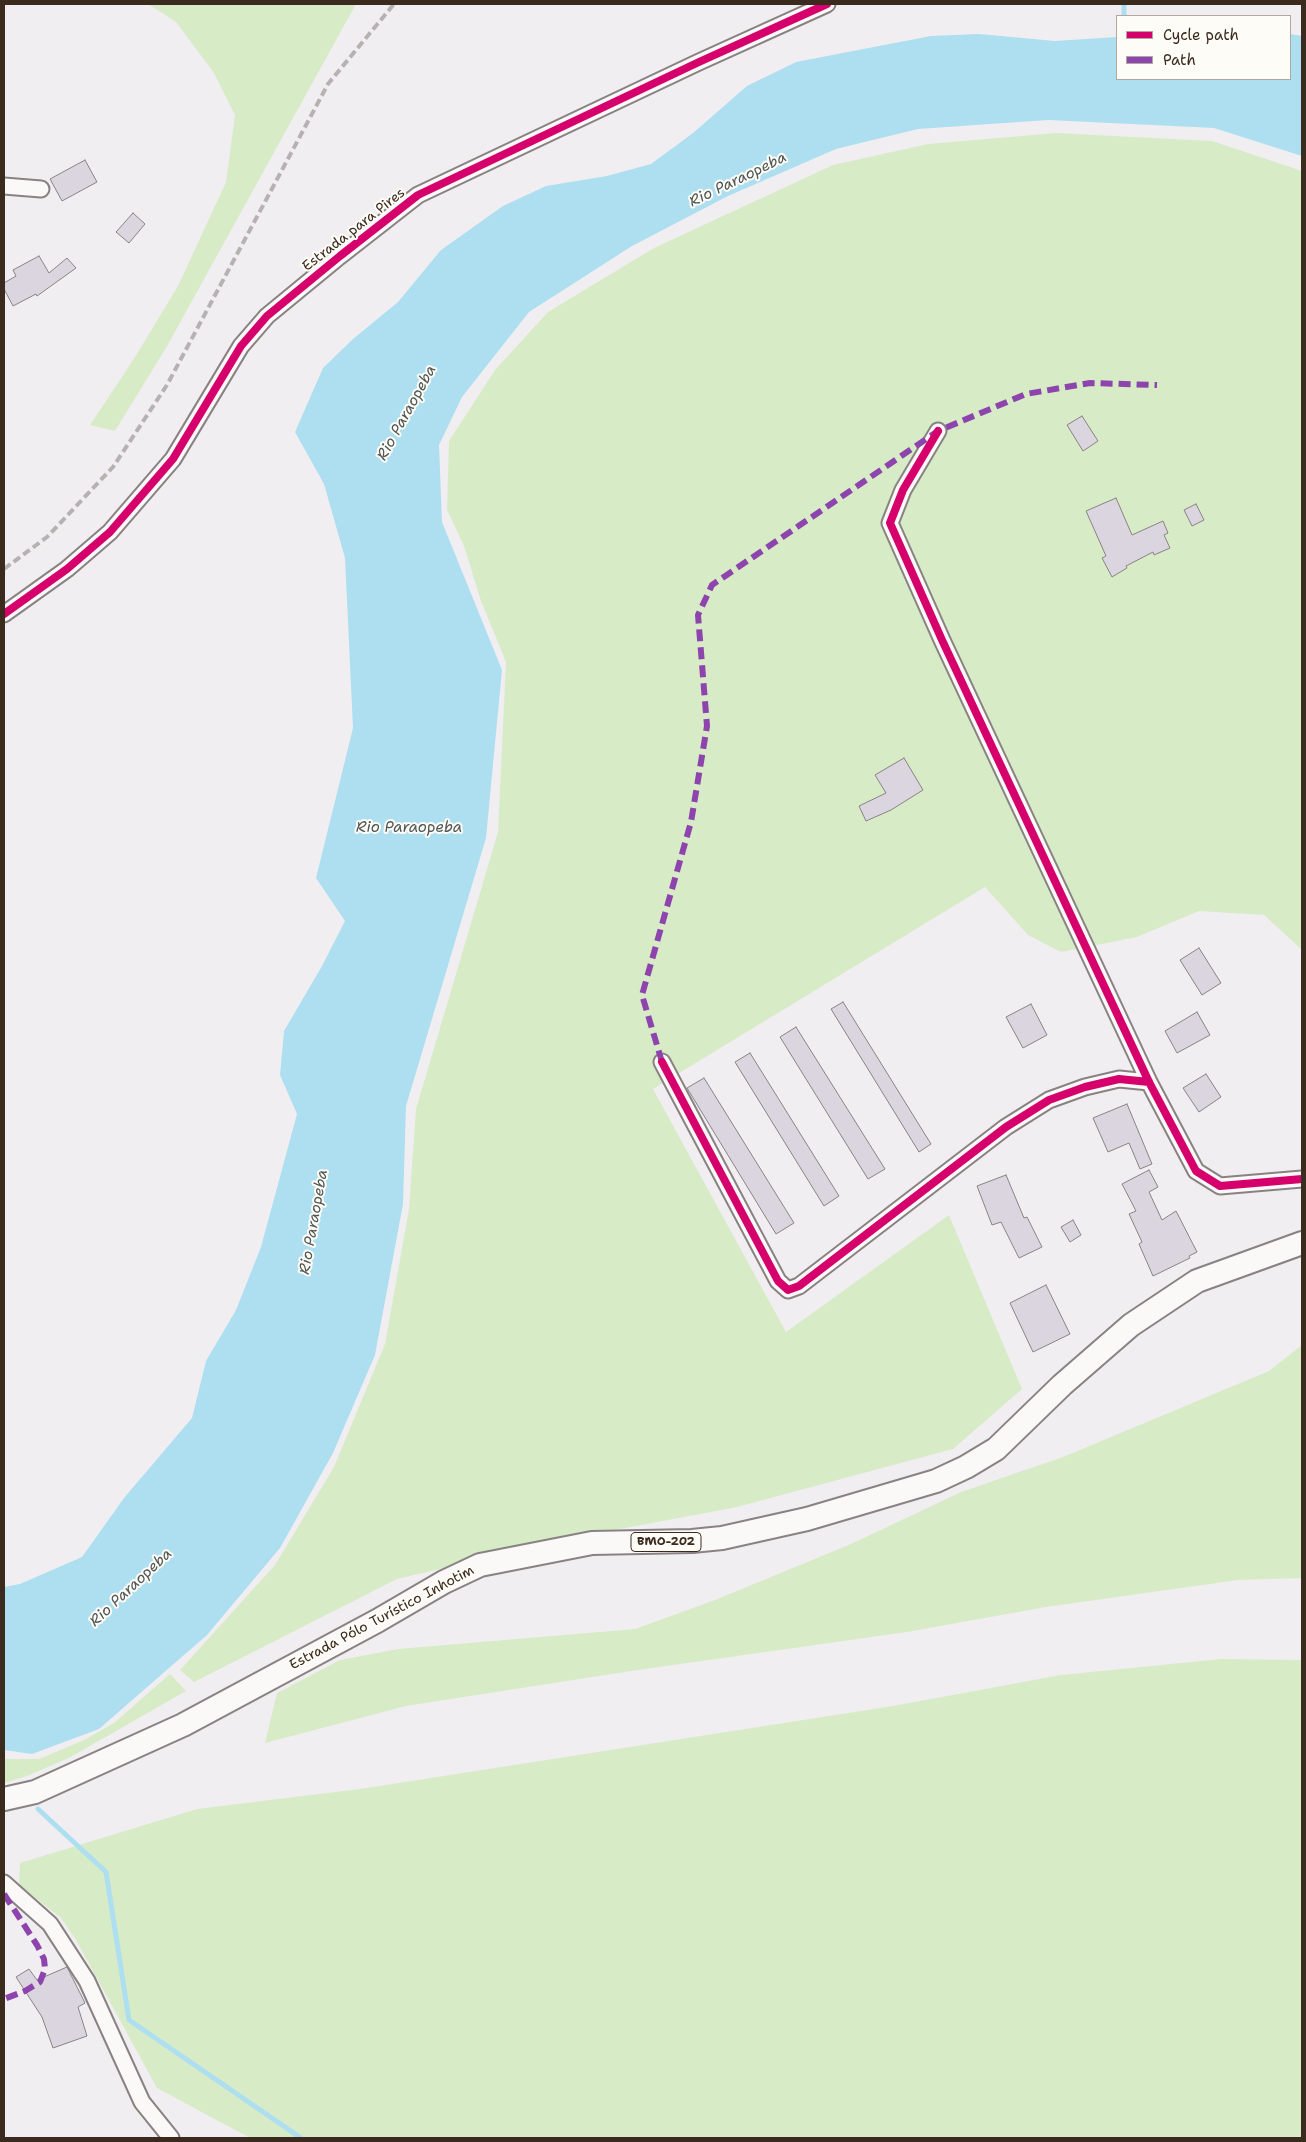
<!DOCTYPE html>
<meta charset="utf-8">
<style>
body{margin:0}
#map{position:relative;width:1306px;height:2142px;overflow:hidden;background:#f1eef2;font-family:"Shantell Sans",sans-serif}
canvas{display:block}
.frame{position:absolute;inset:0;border:5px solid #3b2a1e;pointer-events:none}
.legend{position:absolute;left:1116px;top:15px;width:175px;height:65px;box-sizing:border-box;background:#fdfcf7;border:1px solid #afa8a0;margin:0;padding:6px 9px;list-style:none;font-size:15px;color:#3b2a1e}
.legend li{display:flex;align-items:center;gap:10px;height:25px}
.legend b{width:25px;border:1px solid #afa8a0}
</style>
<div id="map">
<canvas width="1306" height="2142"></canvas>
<div class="frame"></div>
<ul class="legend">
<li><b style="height:6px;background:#d6006c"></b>Cycle path</li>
<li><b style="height:6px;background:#8e44ad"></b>Path</li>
</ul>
</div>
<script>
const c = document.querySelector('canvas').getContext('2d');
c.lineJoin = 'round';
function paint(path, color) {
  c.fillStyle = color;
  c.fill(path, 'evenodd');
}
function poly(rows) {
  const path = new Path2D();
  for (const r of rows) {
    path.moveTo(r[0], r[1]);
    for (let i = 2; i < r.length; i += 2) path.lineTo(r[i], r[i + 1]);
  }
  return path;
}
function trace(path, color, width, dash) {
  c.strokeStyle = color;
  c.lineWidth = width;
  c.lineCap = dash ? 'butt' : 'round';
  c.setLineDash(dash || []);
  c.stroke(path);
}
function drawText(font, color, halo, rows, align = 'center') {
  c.font = font + ' "Shantell Sans",sans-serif';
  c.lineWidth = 4;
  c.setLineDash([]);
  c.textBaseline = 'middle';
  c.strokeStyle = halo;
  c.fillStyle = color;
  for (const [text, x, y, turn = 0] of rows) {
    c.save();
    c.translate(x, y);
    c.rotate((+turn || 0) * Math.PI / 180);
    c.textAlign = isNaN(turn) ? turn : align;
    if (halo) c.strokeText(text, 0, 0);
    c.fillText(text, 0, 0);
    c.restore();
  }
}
paint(poly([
 [148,4,356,4,166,348,115,431,90,425,135,357,178,286,226,182,235,115,214,73,176,22],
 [1056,133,1212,141,1302,171,1302,950,1264,915,1199,911,1137,937,1061,952,1028,935,985,887,653,1089,786,1332,949,1215,1022,1389,953,1449,737,1507,583,1536,397,1579,194,1682,180,1670,275,1565,334,1467,385,1344,409,1209,416,1109,498,832,506,662,481,601,464,546,447,510,449,441,495,370,548,312,654,248,833,165,928,144],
 [1302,1345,1302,1578,1238,1580,1046,1607,907,1632,631,1671,406,1706,265,1743,277,1693,340,1660,398,1649,635,1629,715,1600,851,1544,961,1492,1063,1457,1269,1371],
 [1221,1659,1302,1660,1302,2138,250,2138,157,2088,76,1940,61,1918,19,1885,20,1863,197,1809,360,1789,893,1706,1061,1675],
 [170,1674,186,1691,69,1758,27,1776,4,1783,4,1759,39,1759,84,1740,114,1723]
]), '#d8ebc7');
paint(poly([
 [979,34,1055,41,1117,37,1117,79,1290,79,1290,34,1302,36,1302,156,1214,128,1048,120,918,129,836,149,728,196,632,246,529,312,462,397,439,445,442,522,502,670,486,838,406,1106,403,1204,375,1355,333,1453,280,1548,207,1635,99,1729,32,1754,4,1750,4,1587,20,1584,82,1557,124,1498,192,1418,206,1361,236,1310,261,1247,297,1114,280,1075,284,1031,322,966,345,921,316,878,353,728,345,558,324,484,295,432,323,368,353,339,398,302,441,250,503,206,546,186,607,176,651,164,693,133,747,86,796,62,931,36]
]), '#addff1');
trace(poly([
 [1124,4,1124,16],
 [38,1809,106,1872,129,2020,301,2138]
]), '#addff1', 5);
const building = poly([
 [85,160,97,182,62,201,50,179,85,160],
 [133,213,145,224,129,243,116,232,133,213],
 [39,256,49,273,67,258,76,268,37,296,36,294,13,306,4,289,4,283,16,276,13,270,39,256],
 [1082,416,1098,441,1083,451,1067,425,1082,416],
 [1116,498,1132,535,1163,521,1168,533,1164,535,1170,548,1154,555,1153,552,1126,566,1127,568,1112,577,1102,558,1106,556,1086,511,1116,498],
 [1196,504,1204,520,1192,526,1184,510,1196,504],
 [904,758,923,790,891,810,866,821,859,806,886,793,875,775,904,758],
 [1199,948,1221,983,1202,995,1180,960,1199,948],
 [843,1002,931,1144,919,1152,831,1009,843,1002],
 [1031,1004,1047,1035,1023,1048,1006,1017,1031,1004],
 [1197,1012,1210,1035,1177,1053,1165,1031,1197,1012],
 [796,1027,885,1169,868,1179,780,1037,796,1027],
 [750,1053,839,1196,824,1206,735,1062,750,1053],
 [1206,1074,1221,1097,1199,1112,1183,1088,1206,1074],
 [704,1078,794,1223,776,1234,687,1088,704,1078],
 [1127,1104,1152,1164,1140,1169,1129,1143,1108,1152,1093,1118,1127,1104],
 [1149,1170,1158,1187,1149,1192,1162,1220,1176,1211,1197,1252,1189,1256,1190,1258,1153,1276,1139,1244,1142,1242,1129,1214,1136,1211,1122,1184,1149,1170],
 [1006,1175,1024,1218,1027,1217,1042,1247,1019,1258,1001,1222,992,1225,977,1186,1006,1175],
 [1073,1220,1081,1235,1070,1242,1061,1227,1073,1220],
 [1046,1285,1070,1334,1033,1352,1010,1303,1046,1285],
 [67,1967,85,2003,78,2007,87,2036,53,2048,42,2017,16,1977,29,1969,37,1980,67,1967]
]);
paint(building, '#dbd5e0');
trace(building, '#888382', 1);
const street = poly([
 [4,186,41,189],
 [938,431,903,490,890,523,942,640,1149,1082,1196,1171,1220,1186,1302,1179],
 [4,614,67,569,110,532,173,459,241,346,267,316,340,256,418,195,699,62,827,4],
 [662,1062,778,1281,788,1290,799,1286,1006,1127,1049,1100,1085,1087,1119,1079,1149,1082],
 [4,1883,50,1924,87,1981,142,2102,171,2138]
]);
const primary = poly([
 [4,1799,35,1792,183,1725,377,1621,444,1582,480,1565,592,1543,692,1541,722,1538,807,1519,936,1481,966,1467,996,1449,1062,1385,1131,1325,1197,1281,1302,1243]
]);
trace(street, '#888382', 19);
trace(primary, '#888382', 26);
trace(street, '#faf9f8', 15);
trace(primary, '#faf9f8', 22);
trace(poly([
 [4,569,47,537,113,467,167,385,328,84,394,4]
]), '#b5b2b1', 4, [8, 4]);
trace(poly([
 [662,1062,642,995,691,822,707,726,698,615,712,585,938,431,1026,394,1090,383,1157,385],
 [4,1894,37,1945,44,1959,45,1969,40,1982,25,1991,4,1999]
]), '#8e44ad', 6, [12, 6]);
trace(poly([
 [938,431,903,490,890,523,942,640,1149,1082,1196,1171,1220,1186,1302,1179],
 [4,614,67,569,110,532,173,459,241,346,267,316,340,256,418,195,699,62,827,4],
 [662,1062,778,1281,788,1290,799,1286,1006,1127,1049,1100,1085,1087,1119,1079,1149,1082]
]), '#d6006c', 8);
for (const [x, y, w] of [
 [666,1542,70]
]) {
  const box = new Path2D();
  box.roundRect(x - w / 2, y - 9.5, w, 19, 4);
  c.fillStyle = '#fdfcf7';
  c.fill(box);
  trace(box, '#3b2a1e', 1);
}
drawText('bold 12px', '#3b2a1e', null, [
 ["BMO-202",666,1542]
]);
drawText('14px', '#3b2a1e', '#fdfcf7', [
 ["Estrada para Pires",354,230,-38],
 ["Estrada Pólo Turístico Inhotim",382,1618,-28]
]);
drawText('italic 15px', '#505653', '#fdfcf7', [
 ["Rio Paraopeba",738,180,-26],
 ["Rio Paraopeba",407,413,-61],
 ["Rio Paraopeba",409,828],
 ["Rio Paraopeba",314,1222,-80],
 ["Rio Paraopeba",131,1588,-43]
]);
</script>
